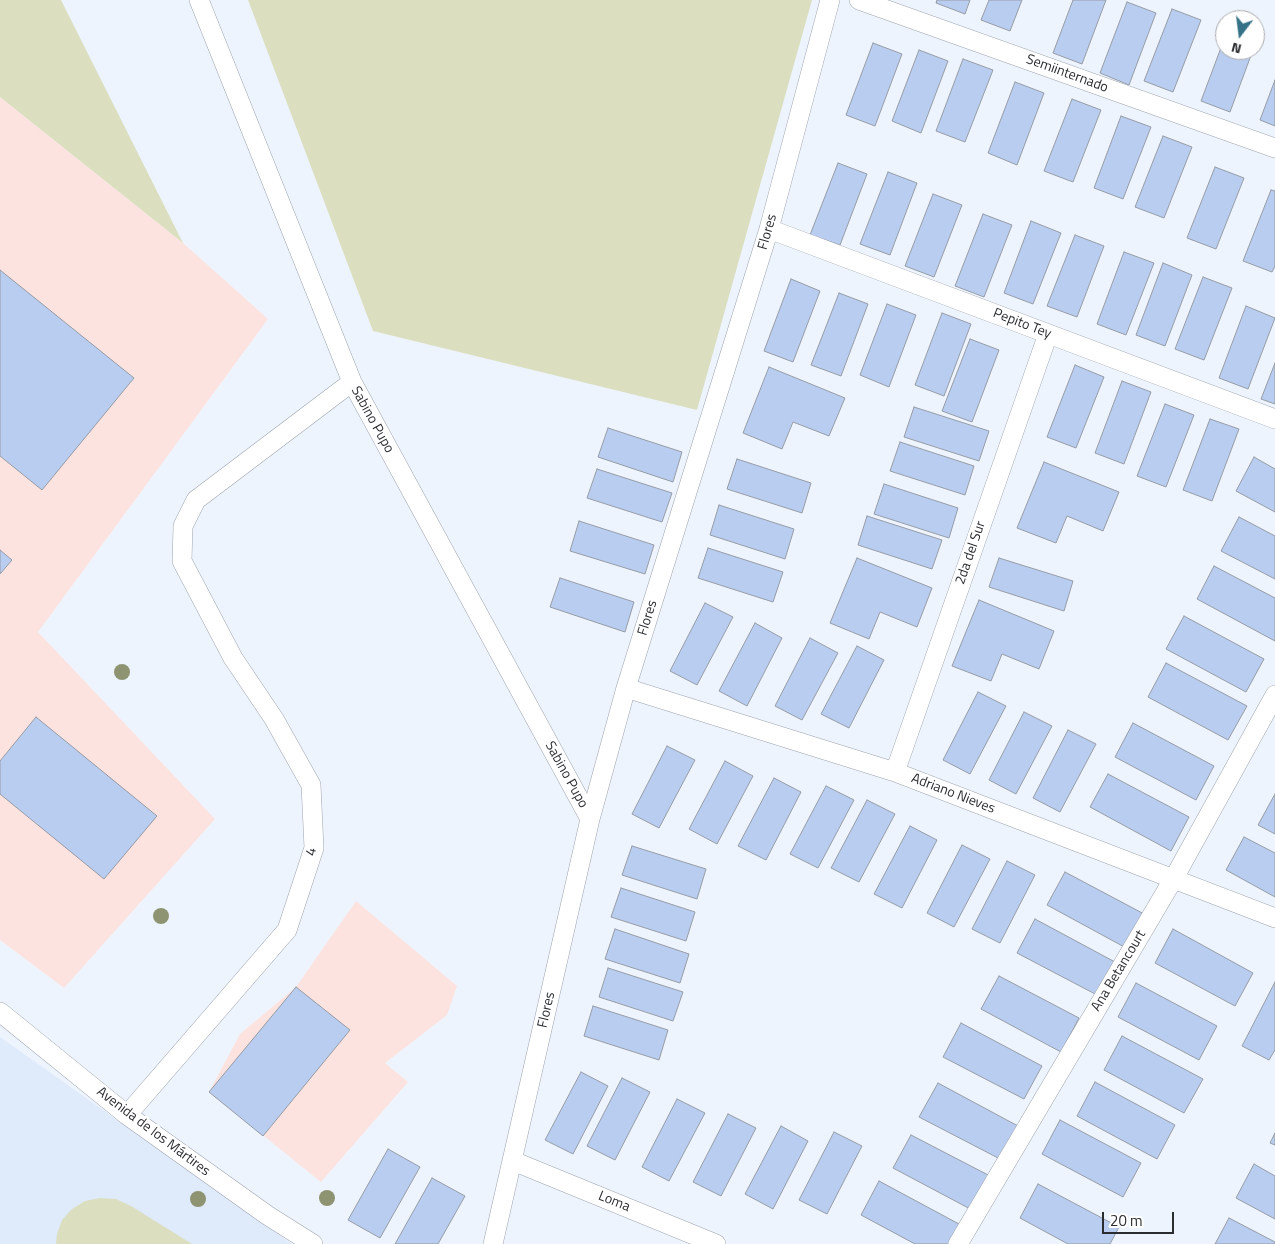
<!DOCTYPE html>
<meta charset="utf-8">
<style>
body{margin:0}
#map{position:relative;width:1275px;height:1244px;overflow:hidden;background:#eef4fe;font-family:"Titillium Web",sans-serif}
canvas{display:block}
.north{position:absolute;left:1215px;top:10px;width:50px;height:50px;box-sizing:border-box;background:#fff;border:1px solid #aaabac;border-radius:50%;rotate:195deg;font-size:14px;font-weight:700;line-height:20px;text-align:center;color:#2a2d30}
.north::after{content:'';display:block;margin:auto;width:18px;height:22px;background:#357288;clip-path:polygon(50% 0,100% 100%,50% 72%,0 100%)}
.scale{position:absolute;left:1102px;top:1212px;width:72px;height:22px;box-sizing:border-box;border:2px solid #2a2d30;border-top:0;padding-left:6px;font-size:15px;line-height:18px;white-space:nowrap;color:#2a2d30;-webkit-text-stroke:4px #fff;paint-order:stroke}
</style>
<div id="map">
<canvas width="1275" height="1244"></canvas>
<div class="north">N</div>
<div class="scale">20 m</div>
</div>
<script>
const c = document.querySelector('canvas').getContext('2d');
c.lineJoin = 'round';
function paint(path, color) {
  c.fillStyle = color;
  c.fill(path, 'evenodd');
}
function poly(rows) {
  const path = new Path2D();
  for (const r of rows) {
    path.moveTo(r[0], r[1]);
    for (let i = 2; i < r.length; i += 2) path.lineTo(r[i], r[i + 1]);
  }
  return path;
}
function trace(path, color, width, dash) {
  c.strokeStyle = color;
  c.lineWidth = width;
  c.lineCap = dash ? 'butt' : 'round';
  c.setLineDash(dash || []);
  c.stroke(path);
}
function drawText(font, color, halo, rows, align = 'center') {
  c.font = font + ' "Titillium Web",sans-serif';
  c.lineWidth = 5;
  c.setLineDash([]);
  c.textBaseline = 'middle';
  c.strokeStyle = halo;
  c.fillStyle = color;
  for (const [text, x, y, turn = 0] of rows) {
    c.save();
    c.translate(x, y);
    c.rotate((+turn || 0) * Math.PI / 180);
    c.textAlign = isNaN(turn) ? turn : align;
    if (halo) c.strokeText(text, 0, 0);
    c.fillText(text, 0, 0);
    c.restore();
  }
}
paint(poly([
 [0,1037,292,1244,0,1244]
]), '#dfeafa');
paint(poly([
 [0,97,183,243,268,319,38,632,215,819,64,988,0,940],
 [356,901,457,986,447,1015,385,1063,408,1082,321,1182,209,1092,240,1034,296,987]
]), '#fde3df');
paint(poly([
 [0,0,61,0,183,243,0,97],
 [248,0,812,0,697,410,373,331],
 [100,1198,116,1199,131,1206,192,1244,56,1244,57,1234,62,1220,72,1209,85,1201]
]), '#dbdfc0');
const building = poly([
 [937,0,970,0,965,14,936,3,937,0],
 [989,0,1022,0,1010,31,981,20,989,0],
 [1073,0,1106,0,1082,64,1053,53,1073,0],
 [1127,2,1156,13,1129,85,1100,73,1127,2],
 [1172,9,1201,20,1173,92,1144,81,1172,9],
 [1225,37,1225,50,1253,50,1230,112,1201,101,1225,37],
 [873,43,902,54,875,126,846,115,873,43],
 [919,50,948,61,921,133,892,121,919,50],
 [963,59,993,70,965,142,936,131,963,59],
 [1275,80,1275,126,1260,120,1275,80],
 [1015,82,1044,93,1017,165,988,153,1015,82],
 [1072,99,1101,110,1073,182,1044,171,1072,99],
 [1121,116,1151,127,1123,199,1094,188,1121,116],
 [1163,136,1192,147,1164,218,1135,207,1163,136],
 [838,163,867,174,840,245,810,235,838,163],
 [1215,167,1244,178,1216,249,1187,238,1215,167],
 [888,172,917,183,890,255,860,244,888,172],
 [1271,190,1275,191,1275,266,1272,272,1243,261,1271,190],
 [933,194,962,205,934,277,905,266,933,194],
 [983,214,1012,225,984,297,955,286,983,214],
 [1031,221,1061,233,1033,304,1004,293,1031,221],
 [1075,235,1104,246,1077,317,1047,306,1075,235],
 [1124,252,1154,263,1126,335,1097,324,1124,252],
 [1163,263,1192,275,1165,346,1136,335,1163,263],
 [0,270,134,378,42,490,0,456,0,270],
 [1203,277,1232,288,1204,360,1175,349,1203,277],
 [791,279,820,291,793,362,764,351,791,279],
 [839,293,868,304,841,376,811,365,839,293],
 [887,304,916,315,889,387,860,375,887,304],
 [1246,306,1275,318,1248,389,1219,378,1246,306],
 [942,313,971,324,944,396,915,385,942,313],
 [970,339,999,350,972,422,942,411,970,339],
 [1275,363,1275,404,1261,399,1275,363],
 [1075,365,1104,377,1076,448,1047,437,1075,365],
 [769,367,845,398,829,436,793,422,782,449,743,433,769,367],
 [1122,381,1151,392,1124,464,1095,453,1122,381],
 [1165,404,1194,415,1166,487,1137,476,1165,404],
 [914,407,989,431,979,461,904,437,914,407],
 [1210,419,1239,429,1212,501,1183,490,1210,419],
 [608,428,682,452,673,482,598,457,608,428],
 [900,442,974,466,965,495,890,471,900,442],
 [1254,457,1275,469,1275,512,1236,491,1254,457],
 [737,459,811,483,802,513,727,489,737,459],
 [1044,462,1119,492,1103,531,1067,516,1056,543,1017,528,1044,462],
 [597,469,672,493,662,522,587,498,597,469],
 [884,484,958,508,949,538,874,514,884,484],
 [719,505,794,529,785,559,710,535,719,505],
 [867,516,942,540,932,569,858,545,867,516],
 [1239,517,1275,536,1275,579,1221,551,1239,517],
 [579,521,654,545,645,574,570,551,579,521],
 [708,548,783,572,773,602,698,578,708,548],
 [0,550,12,560,0,574,0,550],
 [857,558,932,588,917,627,880,612,869,639,830,623,857,558],
 [999,558,1073,581,1064,611,989,587,999,558],
 [1214,566,1275,598,1275,641,1197,599,1214,566],
 [560,578,634,602,625,632,550,607,560,578],
 [979,600,1054,631,1039,669,1002,654,991,681,952,666,979,600],
 [705,603,733,617,697,685,670,671,705,603],
 [1184,616,1264,659,1246,692,1166,649,1184,616],
 [755,623,782,638,747,706,719,691,755,623],
 [810,638,838,653,802,720,775,706,810,638],
 [857,646,884,660,849,728,821,714,857,646],
 [1166,663,1247,706,1228,740,1148,697,1166,663],
 [978,692,1006,706,970,774,943,760,978,692],
 [1024,712,1052,726,1016,794,989,780,1024,712],
 [36,717,157,816,104,879,0,794,0,761,36,717],
 [1133,723,1214,766,1196,800,1115,757,1133,723],
 [1068,730,1096,744,1060,812,1033,798,1068,730],
 [667,746,695,760,659,828,632,814,667,746],
 [725,761,753,776,717,844,689,829,725,761],
 [1108,774,1189,817,1171,851,1090,807,1108,774],
 [774,778,801,792,766,860,738,846,774,778],
 [826,786,854,800,818,868,790,854,826,786],
 [1275,794,1275,834,1258,825,1275,794],
 [867,800,895,814,859,882,831,868,867,800],
 [910,826,937,840,902,908,874,894,910,826],
 [1244,837,1275,853,1275,897,1226,870,1244,837],
 [962,845,990,859,954,927,927,913,962,845],
 [632,846,706,869,697,899,622,875,632,846],
 [1007,861,1035,875,1000,943,972,929,1007,861],
 [1065,872,1146,915,1128,949,1047,905,1065,872],
 [621,888,695,912,686,941,611,917,621,888],
 [1035,919,1115,962,1097,995,1017,953,1035,919],
 [615,929,689,954,680,983,605,959,615,929],
 [1173,929,1253,973,1235,1006,1155,963,1173,929],
 [608,968,683,992,673,1021,599,997,608,968],
 [999,976,1079,1018,1061,1052,981,1009,999,976],
 [1275,982,1275,1050,1269,1060,1242,1046,1275,982],
 [1136,983,1217,1026,1199,1060,1118,1017,1136,983],
 [296,987,350,1030,263,1136,209,1092,296,987],
 [593,1006,668,1030,659,1060,584,1036,593,1006],
 [961,1023,1042,1066,1024,1099,943,1057,961,1023],
 [1122,1036,1203,1079,1184,1113,1104,1070,1122,1036],
 [581,1072,608,1086,573,1154,545,1140,581,1072],
 [622,1078,650,1092,615,1160,587,1146,622,1078],
 [1095,1082,1175,1125,1157,1159,1077,1116,1095,1082],
 [938,1083,1018,1126,1000,1159,919,1117,938,1083],
 [677,1099,705,1113,669,1181,642,1167,677,1099],
 [728,1114,756,1128,721,1196,693,1182,728,1114],
 [1060,1120,1141,1163,1123,1197,1042,1154,1060,1120],
 [781,1126,808,1141,773,1209,745,1194,781,1126],
 [834,1132,862,1146,827,1214,799,1200,834,1132],
 [1275,1133,1275,1145,1270,1143,1275,1133],
 [911,1135,992,1177,974,1211,893,1168,911,1135],
 [388,1149,420,1167,380,1238,348,1220,388,1149],
 [1254,1164,1275,1176,1275,1219,1236,1198,1254,1164],
 [432,1178,465,1196,438,1244,395,1244,432,1178],
 [879,1181,959,1224,949,1244,915,1244,861,1215,879,1181],
 [1038,1184,1119,1227,1110,1244,1068,1244,1020,1218,1038,1184],
 [1229,1218,1275,1242,1275,1244,1215,1244,1229,1218]
]);
paint(building, '#b8cdf0');
trace(building, '#969ca5', 1);
const minor = poly([
 [199,0,352,382,590,819],
 [859,0,1275,148],
 [769,229,1275,419],
 [626,688,895,772,1275,918],
 [895,772,1048,334],
 [0,1012,127,1115,267,1215,313,1244],
 [127,1115,287,930,314,848,311,785,274,719,233,658,182,561,183,526,196,500,352,382],
 [513,1161,716,1244],
 [493,1244,590,819,626,688,769,229,830,0],
 [958,1244,1174,878,1275,695]
]);
trace(minor, '#9ea4ad', 20);
trace(minor, '#fff', 19);
c.fillStyle = '#8e9372';
for (const [x, y] of [
 [122,672],
 [161,916],
 [327,1198],
 [198,1199]
]) {
  c.beginPath();
  c.arc(x, y, 8, 0, 2 * Math.PI);
  c.fill();
}
drawText('14px', '#2a2d30', '#fff', [
 ["Semiinternado",1067,74,20],
 ["Flores",768,232,-74],
 ["Pepito Tey",1022,324,21],
 ["Sabino Pupo",372,420,61],
 ["2da del Sur",971,553,-71],
 ["Flores",648,618,-73],
 ["Sabino Pupo",566,775,61],
 ["Adriano Nieves",953,794,21],
 ["4",312,852,-78],
 ["Ana Betancourt",1119,971,-59],
 ["Flores",547,1010,-77],
 ["Avenida de los Mártires",153,1132,37],
 ["Loma",614,1202,22]
]);
</script>
